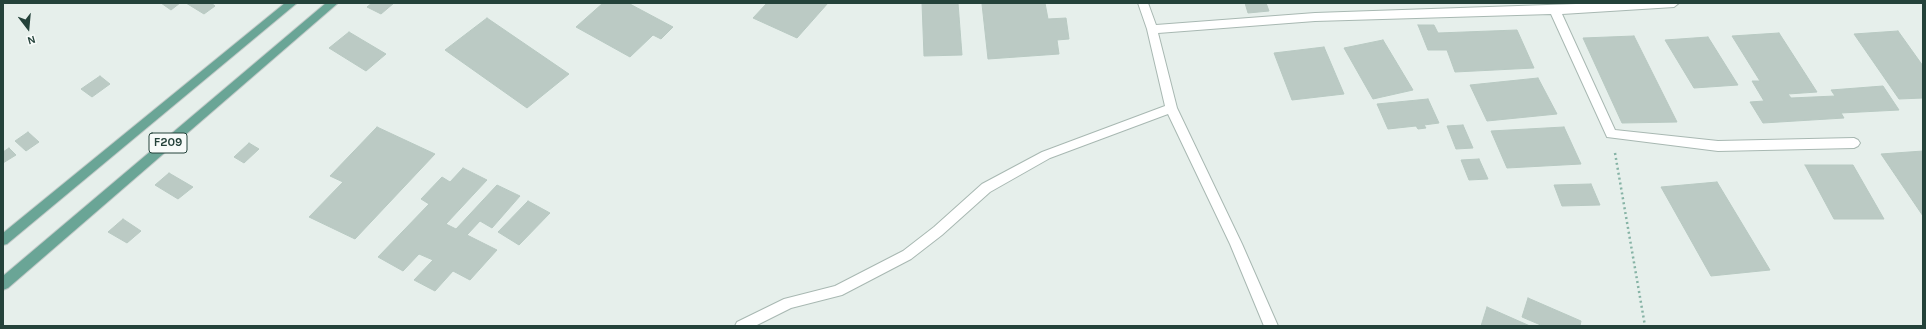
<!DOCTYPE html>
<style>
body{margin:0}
#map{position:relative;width:1926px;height:329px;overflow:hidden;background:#e6efeb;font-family:Karla,sans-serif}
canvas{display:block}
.frame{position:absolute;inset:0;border:4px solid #24423a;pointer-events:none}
.north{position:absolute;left:8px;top:8px;width:40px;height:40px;-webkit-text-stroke:3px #f7fbf9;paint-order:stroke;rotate:164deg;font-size:11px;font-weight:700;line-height:16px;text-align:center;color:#24423a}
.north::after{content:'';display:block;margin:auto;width:14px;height:18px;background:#24423a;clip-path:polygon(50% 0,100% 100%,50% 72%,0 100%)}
</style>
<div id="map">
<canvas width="1926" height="329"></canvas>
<div class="frame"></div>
<div class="north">N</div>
</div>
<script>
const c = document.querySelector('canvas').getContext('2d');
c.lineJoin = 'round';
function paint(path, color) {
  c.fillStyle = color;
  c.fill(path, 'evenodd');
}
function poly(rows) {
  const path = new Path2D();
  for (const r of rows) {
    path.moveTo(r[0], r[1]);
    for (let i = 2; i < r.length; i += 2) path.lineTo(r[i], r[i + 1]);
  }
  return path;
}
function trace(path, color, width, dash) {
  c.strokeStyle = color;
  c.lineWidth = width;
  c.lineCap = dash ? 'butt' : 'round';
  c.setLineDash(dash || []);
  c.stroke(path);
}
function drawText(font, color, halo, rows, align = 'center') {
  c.font = font + ' Karla,sans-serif';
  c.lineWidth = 3.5;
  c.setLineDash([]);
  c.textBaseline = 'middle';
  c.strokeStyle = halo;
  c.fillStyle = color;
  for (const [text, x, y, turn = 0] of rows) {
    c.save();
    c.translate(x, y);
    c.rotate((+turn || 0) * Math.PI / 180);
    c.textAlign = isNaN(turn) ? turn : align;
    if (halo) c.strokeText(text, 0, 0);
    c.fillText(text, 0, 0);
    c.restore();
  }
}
const building = poly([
 [161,3,180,3,171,10,161,3],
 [186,3,211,3,215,6,204,14,186,3],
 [372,3,394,3,381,14,367,7,372,3],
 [603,3,628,3,673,27,661,39,653,35,630,57,576,27,603,3],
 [767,3,828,3,797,38,753,18,767,3],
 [922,3,958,3,962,55,924,56,922,3],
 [998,3,1045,3,1048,19,1066,18,1069,39,1057,40,1059,54,988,59,982,4,998,3],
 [1245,3,1266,3,1269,11,1248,13,1245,3],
 [487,18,569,74,527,108,445,50,487,18],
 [1418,25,1434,25,1438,33,1517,30,1534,68,1455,72,1447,50,1428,50,1418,25],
 [1898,31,1923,66,1923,98,1899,99,1854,34,1898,31],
 [349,32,386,54,366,71,329,48,349,32],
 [1779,33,1817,92,1788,94,1791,98,1835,96,1831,90,1883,86,1899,110,1841,113,1844,118,1763,123,1750,102,1764,101,1752,81,1760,81,1732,36,1779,33],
 [1634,36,1677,122,1622,123,1583,38,1634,36],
 [1708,37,1738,85,1694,88,1665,40,1708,37],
 [1383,40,1413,90,1373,99,1344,48,1383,40],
 [1324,47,1344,94,1292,100,1274,53,1324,47],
 [100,76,110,84,92,97,81,89,100,76],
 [1538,78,1557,114,1487,121,1470,85,1538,78],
 [1428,99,1439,123,1424,125,1426,128,1418,129,1416,126,1388,129,1377,104,1428,99],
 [1463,125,1473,148,1456,149,1447,126,1463,125],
 [377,127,435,154,355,239,309,217,343,182,330,176,377,127],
 [1564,127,1581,164,1507,168,1491,131,1564,127],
 [28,132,39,142,26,151,15,141,28,132],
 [249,143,259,149,244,163,234,157,249,143],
 [9,148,16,155,3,163,3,152,9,148],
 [1923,151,1923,216,1881,154,1923,151],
 [1479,159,1488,179,1469,180,1461,160,1479,159],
 [1805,165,1853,165,1884,219,1834,219,1805,165],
 [463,168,487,180,446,224,456,229,497,185,520,196,492,228,480,221,467,235,497,250,470,280,453,271,435,291,414,280,433,260,419,254,403,271,378,257,429,204,421,199,442,177,450,182,463,168],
 [169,173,193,187,178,199,155,185,169,173],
 [1717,182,1770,270,1711,276,1661,187,1717,182],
 [1591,184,1600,205,1562,206,1554,185,1591,184],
 [528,201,550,213,519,245,498,232,528,201],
 [123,219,141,231,127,243,108,232,123,219],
 [1528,298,1581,321,1580,326,1543,326,1522,317,1528,298],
 [1487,307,1530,326,1481,326,1487,307]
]);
paint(building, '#bbcac4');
trace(building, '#b8c9c2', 1);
const minor = poly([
 [1138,3,1148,3,1156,25,1315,13,1605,3,1679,3,1674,7,1562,14,1615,130,1718,141,1854,138,1858,140,1860,143,1858,146,1854,148,1718,151,1607,137,1551,14,1315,21,1158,33,1177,108,1242,244,1278,326,1264,326,1230,244,1168,114,1050,158,990,192,942,235,911,259,842,295,791,308,755,326,735,326,737,322,784,299,835,286,903,251,934,227,982,184,1042,152,1165,106,1147,29,1138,3]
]);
const primary = poly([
 [285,3,297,3,7,244,3,245,3,233,285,3],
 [326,3,338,3,8,288,3,290,3,276,326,3]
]);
trace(minor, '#a8b8b2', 2);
trace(primary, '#c2cac8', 2);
trace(poly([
 [1615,153,1645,326]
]), '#86b3a5', 2.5, [2, 3]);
paint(minor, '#fff');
paint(primary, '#6aa596');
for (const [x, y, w] of [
 [168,143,38]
]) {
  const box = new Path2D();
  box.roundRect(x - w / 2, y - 10, w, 20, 3);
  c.fillStyle = '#f7fbf9';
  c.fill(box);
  trace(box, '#24423a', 1);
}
drawText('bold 12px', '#24423a', null, [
 ["F209",168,143]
]);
</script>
